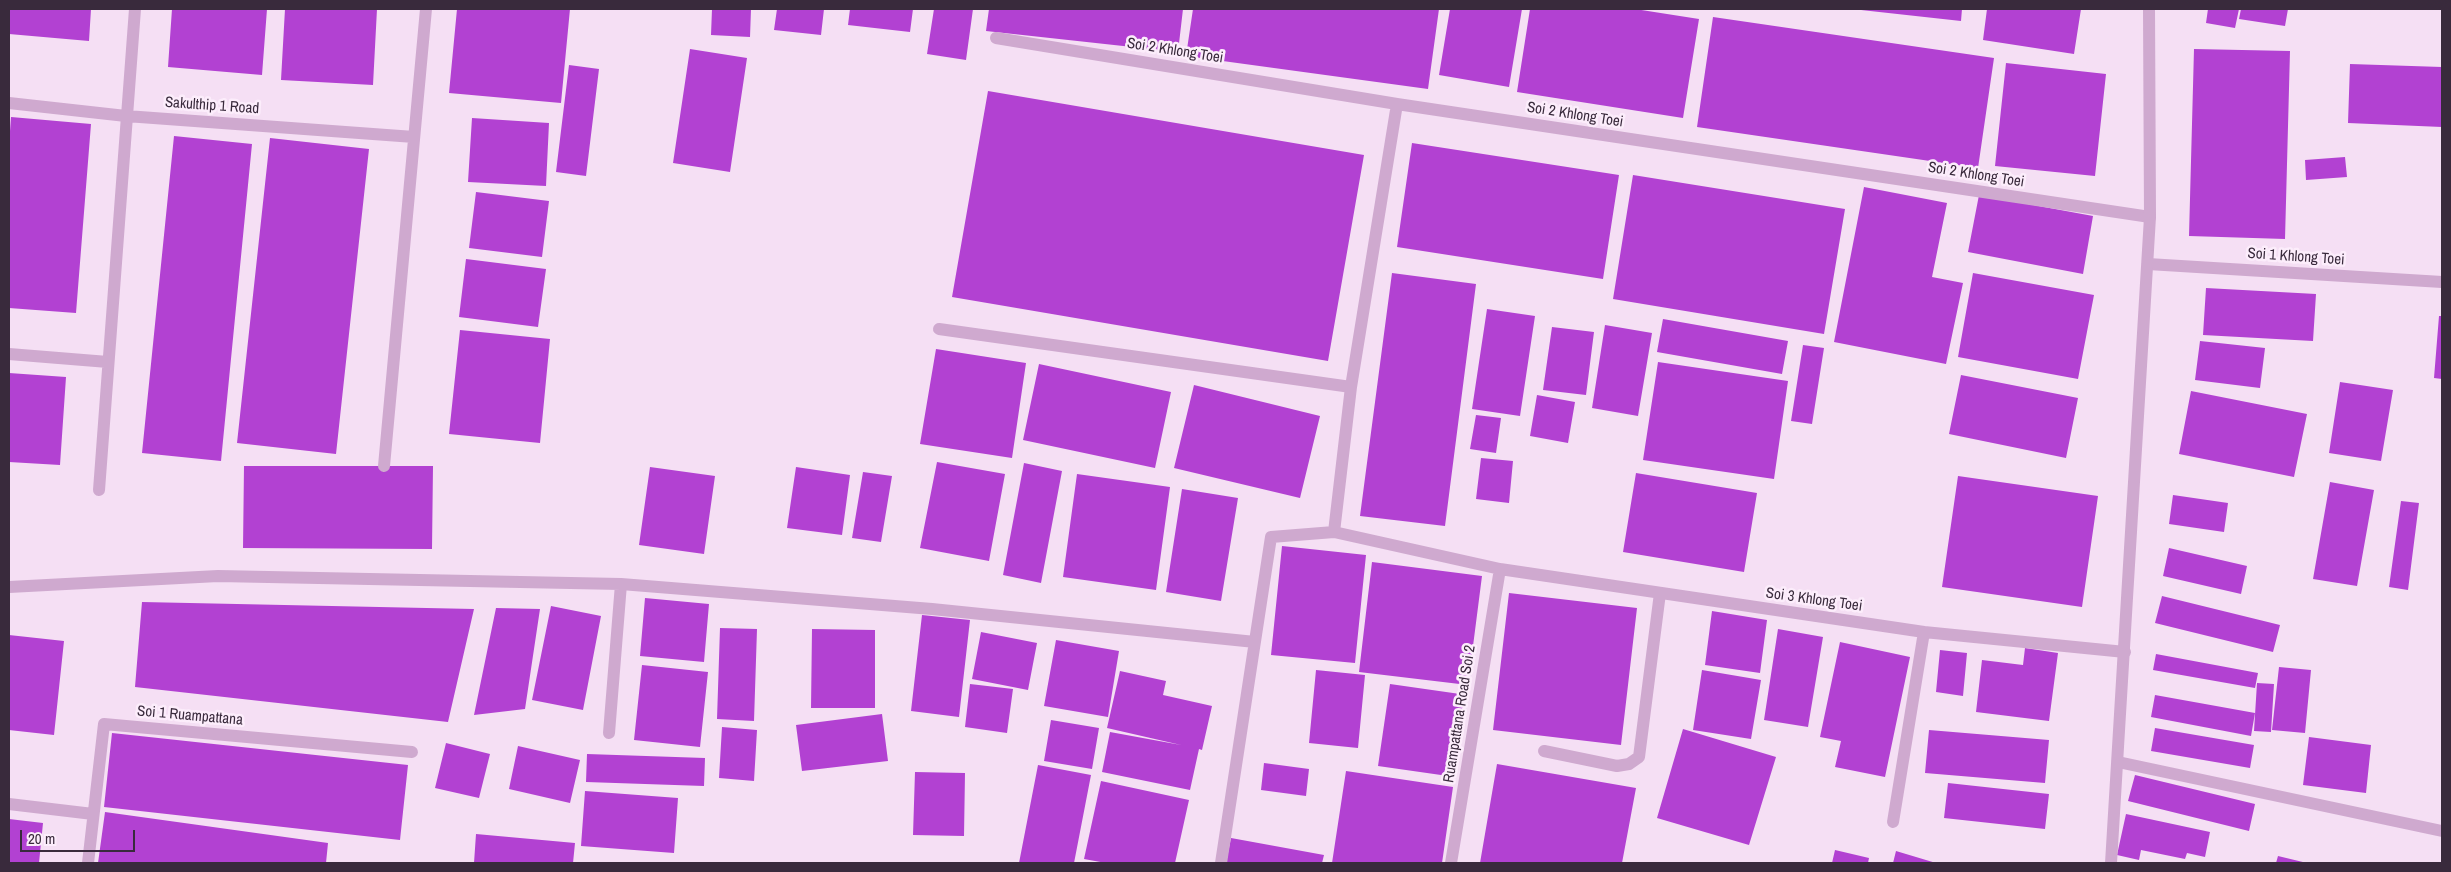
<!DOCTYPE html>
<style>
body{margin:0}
#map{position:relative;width:2451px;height:872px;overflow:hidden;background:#f5dff4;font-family:"Archivo Narrow",sans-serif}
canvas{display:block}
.frame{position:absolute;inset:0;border:10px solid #392a3c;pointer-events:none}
.scale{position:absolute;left:20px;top:830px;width:115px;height:22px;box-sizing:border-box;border:2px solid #392a3c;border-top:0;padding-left:6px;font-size:15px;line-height:18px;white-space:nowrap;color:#392a3c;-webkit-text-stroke:4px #fcedfb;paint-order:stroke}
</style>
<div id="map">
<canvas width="2451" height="872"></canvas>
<div class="frame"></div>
<div class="scale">20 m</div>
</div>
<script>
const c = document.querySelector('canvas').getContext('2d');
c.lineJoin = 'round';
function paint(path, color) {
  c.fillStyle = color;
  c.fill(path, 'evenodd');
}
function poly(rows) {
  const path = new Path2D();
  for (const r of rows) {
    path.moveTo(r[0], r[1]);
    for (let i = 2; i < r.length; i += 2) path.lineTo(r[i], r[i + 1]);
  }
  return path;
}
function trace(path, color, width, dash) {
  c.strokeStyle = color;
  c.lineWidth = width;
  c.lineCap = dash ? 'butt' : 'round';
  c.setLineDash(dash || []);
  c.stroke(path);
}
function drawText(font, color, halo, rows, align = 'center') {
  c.font = font + ' "Archivo Narrow",sans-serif';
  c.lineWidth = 5;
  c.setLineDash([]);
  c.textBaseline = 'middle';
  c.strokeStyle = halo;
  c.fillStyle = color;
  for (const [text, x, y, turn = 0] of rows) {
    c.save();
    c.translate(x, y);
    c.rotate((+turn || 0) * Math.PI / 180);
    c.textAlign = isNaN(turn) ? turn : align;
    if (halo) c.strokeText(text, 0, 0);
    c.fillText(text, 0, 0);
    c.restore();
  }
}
paint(poly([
 [9,9,91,9,89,41,9,34],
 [172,9,267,9,262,75,168,67],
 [285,9,377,9,373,85,281,80],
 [457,9,570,9,561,103,449,93],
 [712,9,751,9,750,37,711,35],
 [777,9,824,9,821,35,774,30],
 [850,9,913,9,910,32,848,25],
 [934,9,973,9,966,60,927,54],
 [989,9,1183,9,1178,52,986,31],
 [1193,9,1439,9,1428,89,1186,56],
 [1450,9,1522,9,1509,87,1439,75],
 [1530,9,1635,9,1699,19,1683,118,1517,92],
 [1852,9,1962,9,1961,21],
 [1987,9,2081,9,2074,54,1983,40],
 [2208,9,2239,9,2235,28,2206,23],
 [2241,9,2288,9,2285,26,2239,19],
 [1713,17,1994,58,1978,168,1697,127],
 [690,49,747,58,730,172,673,163],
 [2194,49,2290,51,2285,239,2189,236],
 [2006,63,2106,74,2095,176,1995,166],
 [2350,64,2442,67,2442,127,2348,123],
 [569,65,599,69,586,176,556,172],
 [988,91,1364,155,1328,361,952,297],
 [11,117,91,124,76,313,9,308,9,145],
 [472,118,549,123,546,186,468,182],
 [174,136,252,144,221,461,142,453],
 [270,138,369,149,336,454,237,443],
 [1412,143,1619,175,1603,279,1397,247],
 [2345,157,2347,177,2306,180,2305,160],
 [1633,175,1845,209,1824,334,1613,299],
 [1864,187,1947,203,1932,277,1963,283,1946,364,1834,342],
 [476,192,549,201,542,257,469,248],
 [1979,195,2093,216,2083,274,1968,252],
 [466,259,546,269,538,327,459,317],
 [1392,273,1476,284,1445,526,1360,516],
 [1973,273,2094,295,2078,379,1958,357],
 [2206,288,2316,294,2313,341,2203,335],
 [1487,309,1535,316,1520,416,1472,409],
 [2439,316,2442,316,2442,379,2434,378],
 [1663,319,1788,341,1782,374,1657,352],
 [1605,325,1652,333,1638,416,1592,408],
 [1552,327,1594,332,1586,395,1543,390],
 [460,330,550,339,540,443,449,434],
 [2200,341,2265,348,2260,388,2195,380],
 [1803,345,1824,348,1812,424,1791,421],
 [936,349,1026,363,1012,458,920,444],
 [1658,362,1788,381,1774,479,1643,460],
 [1039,364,1171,392,1155,468,1023,440],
 [9,373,66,377,60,465,9,462],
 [1961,375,2078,398,2066,458,1949,434],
 [2340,382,2393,390,2381,461,2329,453],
 [1194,385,1320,416,1300,498,1174,468],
 [2191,391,2307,414,2294,477,2179,454],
 [1537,395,1575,402,1568,443,1530,436],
 [1476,415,1501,418,1496,453,1470,449],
 [1481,458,1513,461,1509,503,1476,499],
 [937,462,1005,474,989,561,920,548],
 [1024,463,1062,471,1041,583,1003,575],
 [244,466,433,466,432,549,243,548],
 [650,467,715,476,704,554,639,545],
 [796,467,850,475,842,535,787,528],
 [863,472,892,476,881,542,852,538],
 [1636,473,1757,493,1744,572,1623,552],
 [1077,474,1170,487,1156,590,1063,577],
 [1958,476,2098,496,2082,607,1942,587],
 [2330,482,2374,490,2357,586,2313,579],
 [1182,489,1238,498,1221,601,1166,592],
 [2173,495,2228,503,2224,532,2169,524],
 [2401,501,2419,503,2408,590,2389,587],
 [1282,546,1366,555,1355,663,1271,655],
 [2169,548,2247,566,2241,594,2163,576],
 [1372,562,1482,576,1468,685,1359,672],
 [1509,593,1637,608,1621,745,1493,730],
 [2162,596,2280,625,2273,652,2155,623],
 [645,598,709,604,704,662,640,656],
 [142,602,474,609,448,722,135,687],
 [551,606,601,616,583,710,532,700],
 [496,608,540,609,525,709,474,715],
 [1712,611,1767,620,1760,673,1705,665],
 [922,615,970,620,959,717,911,711],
 [720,628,757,629,754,721,717,719],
 [812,629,875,630,875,708,811,708],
 [1778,629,1823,637,1808,727,1764,720],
 [981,632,1037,643,1028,690,972,679],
 [9,635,64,641,54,735,9,730],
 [1056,640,1119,651,1108,717,1044,706],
 [1840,642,1910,657,1885,777,1835,767,1841,741,1820,737],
 [2025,648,2058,653,2049,721,1976,712,1982,660,2023,665],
 [1940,650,1967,653,1963,696,1936,692],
 [2156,654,2258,673,2255,688,2153,670],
 [642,665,708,672,700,747,634,740],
 [2279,667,2311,670,2305,733,2272,730],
 [1316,670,1365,675,1358,748,1309,743],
 [1702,670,1761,680,1751,739,1693,730],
 [1120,671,1166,681,1163,695,1212,706,1202,750,1199,749,1190,790,1102,772,1110,732,1181,745,1107,728],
 [2257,683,2274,684,2271,732,2254,731],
 [970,684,1013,689,1007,733,965,727],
 [1390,684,1467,695,1455,777,1378,766],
 [2155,695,2255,713,2251,736,2151,717],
 [882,714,888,761,802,771,796,725],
 [1051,720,1099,728,1092,769,1044,761],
 [722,727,757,730,754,781,719,778],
 [2155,728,2254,745,2250,768,2151,751],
 [1683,729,1776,757,1749,845,1657,818],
 [1929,730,2049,740,2045,783,1925,773],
 [112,733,408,765,400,840,104,807],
 [2309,737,2371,745,2366,793,2303,785],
 [446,743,490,754,479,798,435,788],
 [518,746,580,760,570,803,509,789],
 [587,754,705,758,704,786,586,782],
 [1264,763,1309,769,1306,796,1261,790],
 [1497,764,1636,788,1622,863,1480,863],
 [1038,765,1091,775,1074,863,1019,863],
 [1346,771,1453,787,1442,863,1332,863],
 [915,772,965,773,964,836,913,835],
 [2135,775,2255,804,2249,831,2128,801],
 [1101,781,1189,800,1175,863,1106,863,1084,859],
 [1948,783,2049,794,2045,829,1944,818],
 [585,791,678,798,674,853,581,846],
 [105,812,328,843,326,863,98,863],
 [2126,814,2210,832,2205,857,2187,853,2185,859,2141,850,2139,860,2117,855],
 [9,819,43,823,39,863,9,863],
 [476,834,575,843,573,863,474,863],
 [1231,838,1324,855,1322,863,1226,863],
 [1835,850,1869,858,1868,863,1832,863],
 [1896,851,1936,863,1893,863],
 [2278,856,2307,863,2276,863]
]), '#b241d2');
trace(poly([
 [2118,762,2442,831]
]), '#cfa9cf', 12);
trace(poly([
 [996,38,1397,104,2150,217],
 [9,103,126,116,414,137],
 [2148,264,2442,282],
 [939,329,1351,387],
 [9,354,108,362],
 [384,466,426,9],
 [99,490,135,9],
 [1334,532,1351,387,1397,104],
 [9,587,218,576,621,584,932,609,1255,642],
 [609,733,621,584],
 [1544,751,1617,766,1629,764,1639,757,1660,593],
 [9,804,93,814],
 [1893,822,1924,632],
 [88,863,104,724,412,752],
 [1221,863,1271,537,1334,532,1500,569,1924,632,2125,652],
 [1451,863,1500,569]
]), '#cfa9cf', 12);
trace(poly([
 [2111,863,2150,217,2149,9]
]), '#cfa9cf', 12);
drawText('15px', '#392a3c', '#fcedfb', [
 ["Soi 2 Khlong Toei",1175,51,9],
 ["Sakulthip 1 Road",212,106,4],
 ["Soi 2 Khlong Toei",1575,115,9],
 ["Soi 2 Khlong Toei",1976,175,9],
 ["Soi 1 Khlong Toei",2296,257,4],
 ["Soi 3 Khlong Toei",1814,600,8],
 ["Ruampattana Road Soi 2",1460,714,-81],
 ["Soi 1 Ruampattana",190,716,5]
]);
</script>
